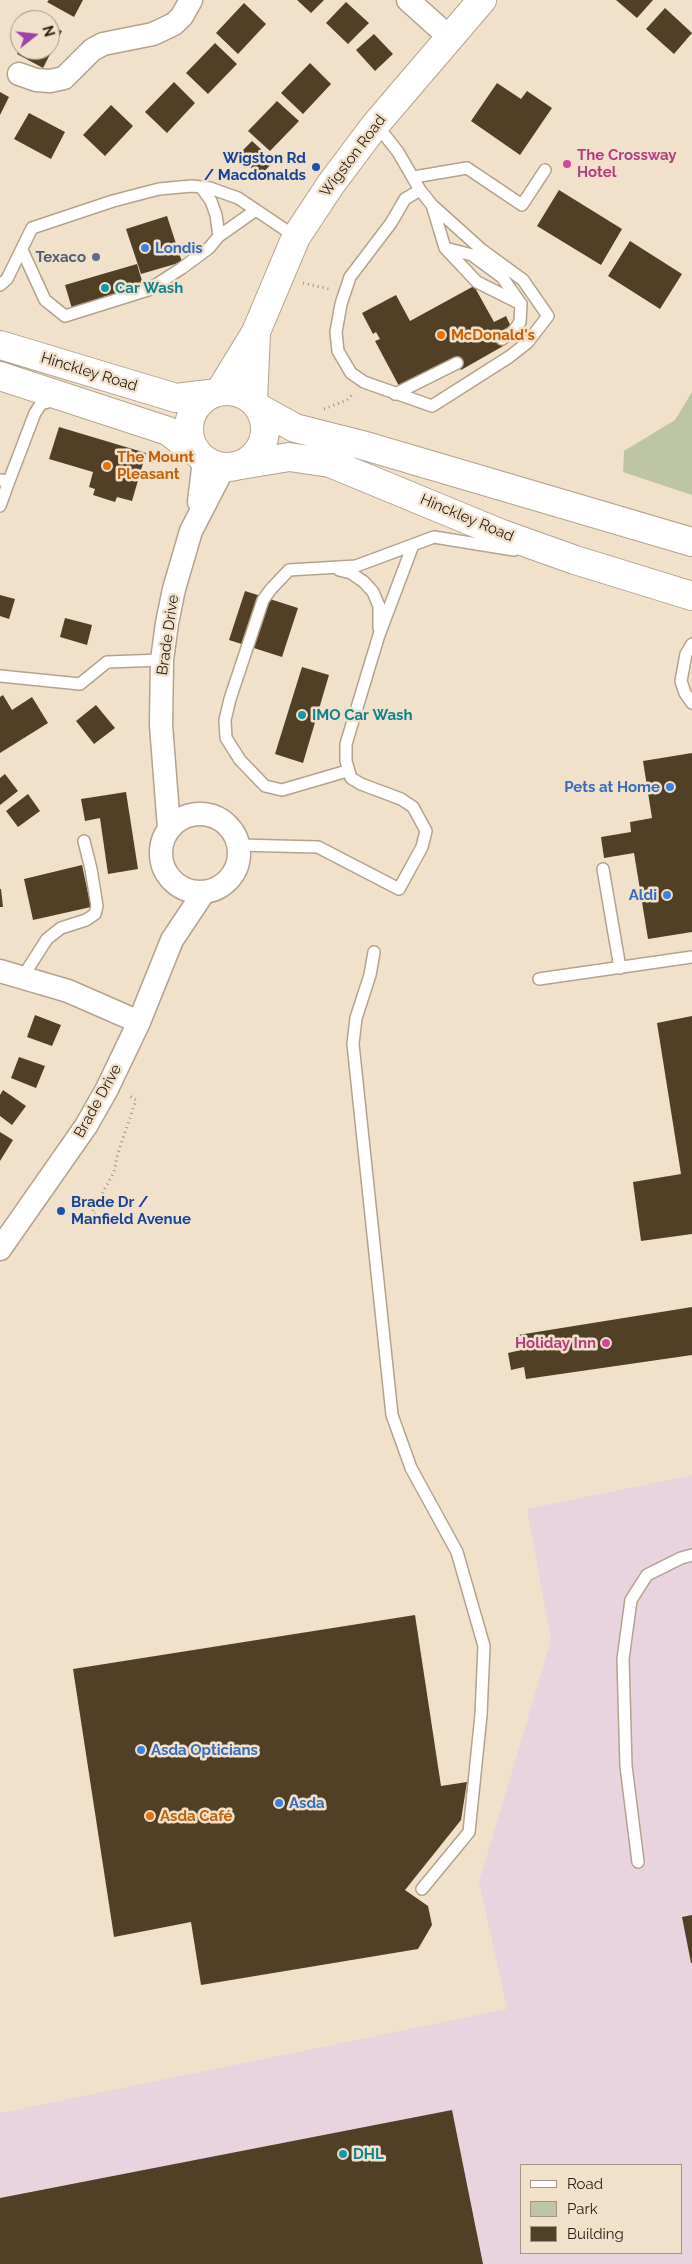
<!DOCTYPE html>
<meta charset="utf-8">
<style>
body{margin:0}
#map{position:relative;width:692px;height:2264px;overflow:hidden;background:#f2e1ca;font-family:Raleway,sans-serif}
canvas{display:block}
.legend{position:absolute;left:520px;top:2164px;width:162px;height:90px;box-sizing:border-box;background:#f2e1ca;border:1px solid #a19584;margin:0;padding:6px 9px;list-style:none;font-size:15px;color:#28221a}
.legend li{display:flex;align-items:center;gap:10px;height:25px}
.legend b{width:25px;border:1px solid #a19584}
.north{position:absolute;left:10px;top:10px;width:50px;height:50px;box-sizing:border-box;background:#f2e1ca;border:1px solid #a19584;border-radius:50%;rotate:74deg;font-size:14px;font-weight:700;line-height:20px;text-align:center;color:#28221a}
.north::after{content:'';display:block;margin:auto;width:18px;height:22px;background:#9f41aa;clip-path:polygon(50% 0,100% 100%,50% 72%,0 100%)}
</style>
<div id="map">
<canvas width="692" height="2264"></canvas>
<ul class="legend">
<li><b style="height:6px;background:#fff"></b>Road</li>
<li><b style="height:14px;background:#bec5a4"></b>Park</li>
<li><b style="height:14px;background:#513f26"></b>Building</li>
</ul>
<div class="north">N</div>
</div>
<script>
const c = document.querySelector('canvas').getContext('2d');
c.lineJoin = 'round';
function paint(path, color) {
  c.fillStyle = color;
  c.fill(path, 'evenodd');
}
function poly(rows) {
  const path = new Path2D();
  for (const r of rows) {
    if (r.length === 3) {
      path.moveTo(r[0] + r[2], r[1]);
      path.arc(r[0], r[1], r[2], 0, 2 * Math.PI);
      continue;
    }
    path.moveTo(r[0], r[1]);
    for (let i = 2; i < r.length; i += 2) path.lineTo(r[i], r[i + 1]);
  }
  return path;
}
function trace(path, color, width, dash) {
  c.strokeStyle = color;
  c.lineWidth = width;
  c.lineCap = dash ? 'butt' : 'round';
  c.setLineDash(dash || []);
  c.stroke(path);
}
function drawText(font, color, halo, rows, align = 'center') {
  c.font = font + ' Raleway,sans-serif';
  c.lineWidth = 5;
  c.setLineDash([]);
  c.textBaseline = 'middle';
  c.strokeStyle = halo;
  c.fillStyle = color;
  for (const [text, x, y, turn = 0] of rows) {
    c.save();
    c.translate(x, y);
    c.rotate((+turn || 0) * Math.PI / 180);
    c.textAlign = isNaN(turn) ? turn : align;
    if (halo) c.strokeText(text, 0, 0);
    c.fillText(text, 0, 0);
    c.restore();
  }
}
paint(poly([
 [692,1475,692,2264,0,2264,0,2113,507,2009,479,1882,551,1640,527,1509],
 [521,2165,681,2165,681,2253,521,2253]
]), '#e9d3df');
paint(poly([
 [692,392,692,495,623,472,624,451,675,420]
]), '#bec5a4');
paint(poly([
 [49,0,83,0,74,17,47,2],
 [297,0,324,0,311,13],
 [616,0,653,0,637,18],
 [346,2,369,23,348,44,326,23],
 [244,3,266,24,238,54,216,33],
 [665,8,692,33,674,54,646,29],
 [50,25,62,31,43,68,17,54,19,50,50,50],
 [374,34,393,54,375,71,356,50],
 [215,43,237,64,208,94,186,73],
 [310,63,331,84,303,114,281,93],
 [174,82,195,103,167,133,145,112],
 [497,83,521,99,527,91,552,108,520,155,471,121],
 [0,92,9,97,0,115],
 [277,101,299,121,270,151,248,131],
 [111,105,133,126,105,156,83,135],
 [29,113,65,132,51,159,14,139],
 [252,141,274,161,260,176,238,155],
 [559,190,622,229,601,265,537,226],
 [167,216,182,262,141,274,126,229],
 [630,241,682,274,660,309,608,276],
 [137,264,145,291,73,312,65,285],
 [474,286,494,322,506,316,513,331,501,337,505,345,461,370,454,357,399,386,375,341,380,339,376,332,373,334,362,313,396,295,410,321],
 [59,427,146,453,132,501,117,497,115,502,93,495,95,489,89,487,93,472,49,459],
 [245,591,298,608,282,657,229,640],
 [0,595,15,599,9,619,0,616],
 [65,618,92,625,87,645,60,637],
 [302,667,329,675,303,763,275,754],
 [3,695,12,710,32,697,48,723,0,753,0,697],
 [96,705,115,728,94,744,76,721],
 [692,753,692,932,648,939,634,853,604,858,601,837,631,832,630,822,652,818,643,761],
 [5,774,18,791,0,805,0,778],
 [126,792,138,869,108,874,100,818,85,821,81,799],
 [28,794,40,811,18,827,6,811],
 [82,865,91,907,33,920,24,879],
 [0,889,1,889,3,907,0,907],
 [35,1015,61,1025,52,1046,27,1037],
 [692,1016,692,1234,641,1241,633,1182,681,1174,657,1023],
 [19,1057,45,1066,36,1088,11,1078],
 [3,1090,26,1106,12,1125,0,1116,0,1095],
 [0,1132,13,1140,0,1161],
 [692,1307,692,1355,526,1379,524,1367,511,1370,508,1353,521,1350,518,1335],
 [415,1615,441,1786,467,1782,461,1820,405,1890,428,1906,432,1925,418,1949,201,1985,191,1922,114,1937,73,1669],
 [692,1915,692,1963,691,1963,682,1917],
 [452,2110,483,2264,0,2264,0,2198]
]), '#513f26');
const service = poly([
 [376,124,398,152,420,190,432,205,482,250,523,280,548,316,527,343,509,357,432,406,364,382,351,373,338,351,336,332,341,304,350,277,391,223,405,199,420,190],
 [414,177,467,168,522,205,545,170],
 [201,187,211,201,216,215,219,236],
 [432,205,445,248,477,282,521,304,520,322,513,332,502,339],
 [445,248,472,255,502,277,521,304],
 [22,250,45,300,65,316,148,290,182,268,209,248,219,236,256,210],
 [0,285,7,279,32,228,113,201,159,189,192,186,210,188,238,198,296,237],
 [395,394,457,363],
 [0,480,9,481,35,413,41,404,54,400],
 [0,506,9,481],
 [339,570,351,573,364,582,373,592,379,606,379,628],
 [692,644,686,654,681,681,685,693,692,703],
 [0,676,80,684,107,662,162,660],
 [347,771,282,790,265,786,240,760,226,738,225,720,230,699,263,600,271,589,289,570,356,566,434,537,514,550],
 [238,845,318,847,399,889,422,847,426,831,413,807,401,799,361,784,351,778,346,761,346,744,379,635,413,545],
 [603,869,620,968],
 [374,952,370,975,356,1018,353,1044,392,1415,411,1468,457,1552,484,1646,481,1715,469,1832,422,1889],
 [22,978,47,939,61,928,86,920,95,914,97,906,91,869,84,841],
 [539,979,692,957],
 [638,1862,626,1766,623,1659,631,1600,647,1575,681,1558,692,1555]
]);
const minor = poly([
 [408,0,449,37],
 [19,74,36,80,50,81,64,78,92,50,103,44,153,34,174,24,182,16,191,0],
 [199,502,204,460],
 [200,853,39],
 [169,828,161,725,162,660,167,623,174,589,191,531,224,467],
 [0,971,68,991,139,1022],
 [0,1249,86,1126,107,1089,139,1022,172,940,204,892]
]);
const tertiary = poly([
 [220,391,256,332,296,237,331,184,376,124,482,0],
 [253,400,256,334]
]);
const trunk = poly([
 [0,345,176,398,209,394],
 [0,376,168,431,195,452],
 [227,429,38],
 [259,408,295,428,362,445,692,542],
 [241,465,289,457,330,463,502,534,575,560,692,596]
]);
trace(service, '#b3a38d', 14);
trace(minor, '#b3a38d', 25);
trace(tertiary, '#b3a38d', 30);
trace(trunk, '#b3a38d', 30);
trace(poly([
 [303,283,329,289],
 [324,409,347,400,353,394],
 [103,1220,92,1212,114,1172,118,1153,136,1100,128,1095]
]), '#9f9382', 3, [1, 4]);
trace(service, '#fff', 11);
trace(minor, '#fff', 22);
trace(tertiary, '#fff', 28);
trace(trunk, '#fff', 28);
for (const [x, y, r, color] of [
 [567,164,5,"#d1479c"],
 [316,167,5,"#1a4fb4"],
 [145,248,5,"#3f7fe0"],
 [96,257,5,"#5c6f8a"],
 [105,288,5,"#0f9aa8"],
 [441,335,5,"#e8710a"],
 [107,466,5,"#e8710a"],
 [302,715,5,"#0f9aa8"],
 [670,787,5,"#3f7fe0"],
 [667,895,5,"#3f7fe0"],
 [61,1211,5,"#1a4fb4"],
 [606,1343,5,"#d1479c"],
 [141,1750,5,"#3f7fe0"],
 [279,1803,5,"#3f7fe0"],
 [150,1816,5,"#e8710a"],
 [343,2154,5,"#0f9aa8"]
]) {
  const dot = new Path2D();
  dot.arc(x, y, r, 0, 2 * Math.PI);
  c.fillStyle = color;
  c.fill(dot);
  trace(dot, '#f2e1ca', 2);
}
drawText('bold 15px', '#b23c85', '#f2e1ca', [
 ["The Crossway",577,155],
 ["Hotel",577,172],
 ["Holiday Inn",596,1343,"right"]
], 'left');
drawText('15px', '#28221a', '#f2e1ca', [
 ["Wigston Road",353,156,-53],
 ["Hinckley Road",89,372,17],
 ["Hinckley Road",467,518,23],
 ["Brade Drive",168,635,-82],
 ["Brade Drive",98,1101,-61]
]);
drawText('bold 15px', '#164399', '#f2e1ca', [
 ["Wigston Rd",306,158],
 ["/ Macdonalds",306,175],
 ["Brade Dr /",71,1202,"left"],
 ["Manfield Avenue",71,1219,"left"]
], 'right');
drawText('bold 15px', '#366cbe', '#f2e1ca', [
 ["Londis",155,248],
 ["Pets at Home",660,787,"right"],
 ["Aldi",657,895,"right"],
 ["Asda Opticians",151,1750],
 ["Asda",289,1803]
], 'left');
drawText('bold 15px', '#4e5e75', '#f2e1ca', [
 ["Texaco",86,257]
], 'right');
drawText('bold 15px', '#0d838f', '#f2e1ca', [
 ["Car Wash",115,288],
 ["IMO Car Wash",312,715],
 ["DHL",353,2154]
], 'left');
drawText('bold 15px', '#c56008', '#f2e1ca', [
 ["McDonald's",451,335],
 ["The Mount",117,457],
 ["Pleasant",117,474],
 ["Asda Café",160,1816]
], 'left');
</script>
